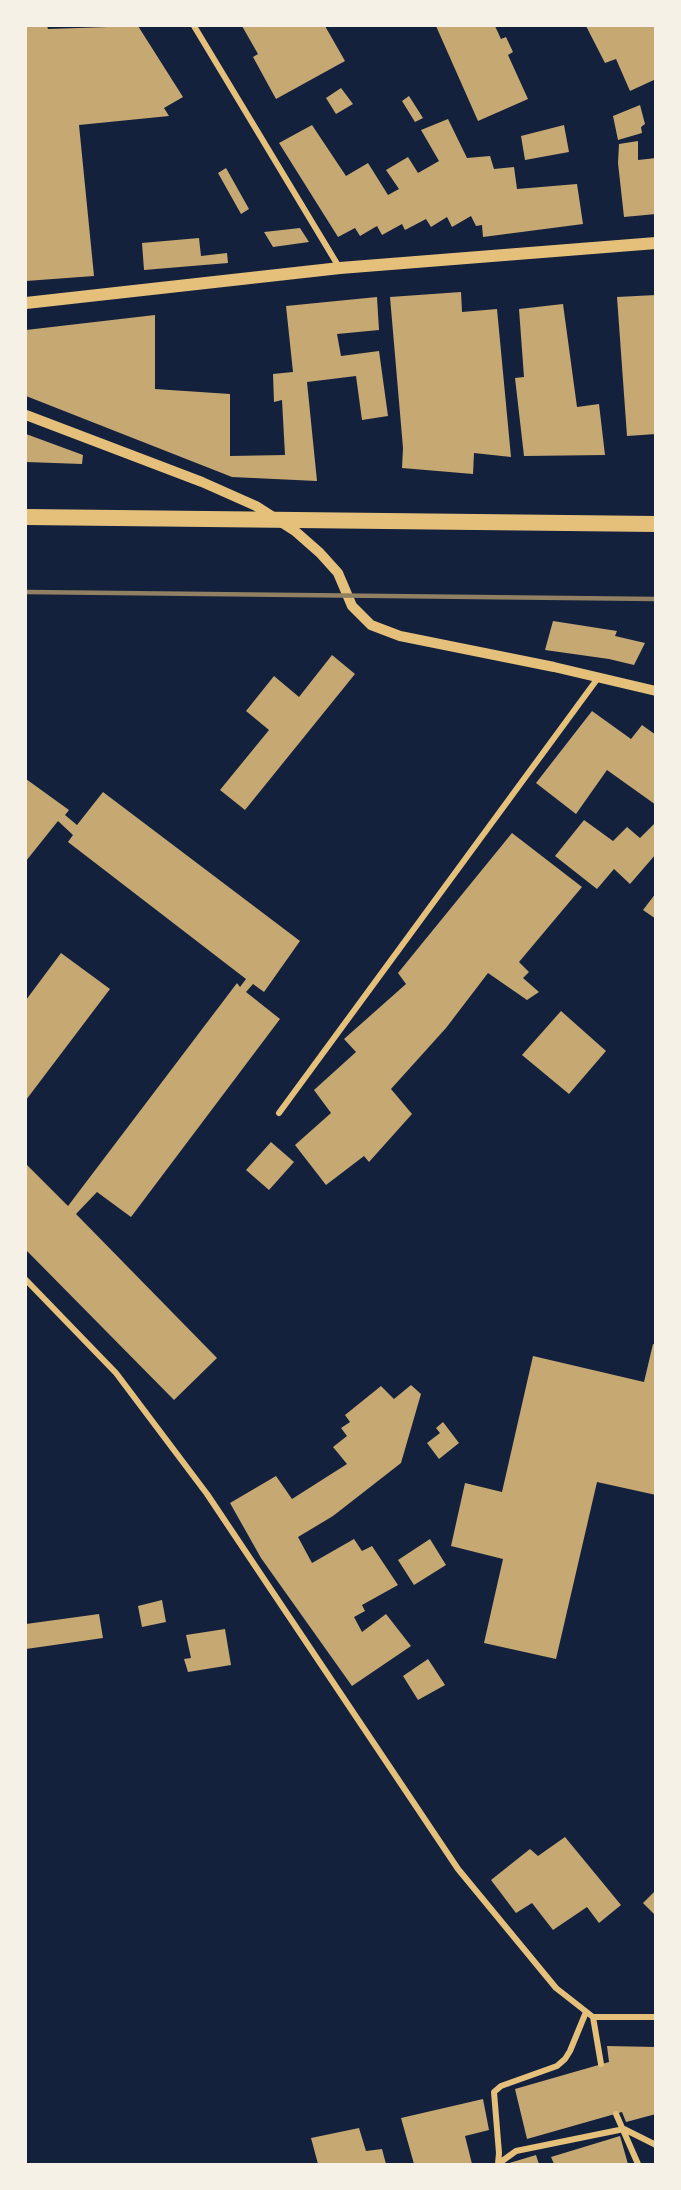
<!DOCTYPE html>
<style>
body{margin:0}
#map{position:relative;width:681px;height:2190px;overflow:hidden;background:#14213d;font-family:Overpass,sans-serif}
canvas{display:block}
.frame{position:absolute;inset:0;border:27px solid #f6f1e7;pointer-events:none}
</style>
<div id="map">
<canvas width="681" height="2190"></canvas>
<div class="frame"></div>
</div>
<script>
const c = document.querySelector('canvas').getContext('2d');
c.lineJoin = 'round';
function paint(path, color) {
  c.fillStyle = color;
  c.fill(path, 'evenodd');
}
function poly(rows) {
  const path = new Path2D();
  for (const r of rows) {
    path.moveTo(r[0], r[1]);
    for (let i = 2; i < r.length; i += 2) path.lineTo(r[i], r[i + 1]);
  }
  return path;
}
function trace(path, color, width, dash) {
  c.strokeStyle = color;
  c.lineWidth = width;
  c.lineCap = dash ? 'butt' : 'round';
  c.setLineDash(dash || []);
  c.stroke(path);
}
paint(poly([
 [26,26,47,26,48,29,138,26,183,97,164,108,169,116,79,125,94,276,26,281],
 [242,26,325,26,345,61,276,99,253,57,258,54],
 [436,26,495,26,501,39,506,37,513,52,508,55,528,99,478,121],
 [586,26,656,26,656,79,630,91,616,59,605,63],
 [341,88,353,104,336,114,326,98],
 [409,96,423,118,415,122,402,101],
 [640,105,645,124,641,127,642,133,618,140,613,116],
 [448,119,467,158,490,156,494,169,514,167,517,189,577,184,583,224,483,237,482,225,476,226,471,216,452,227,447,217,431,227,426,219,405,230,402,224,382,235,377,226,360,236,355,228,338,237,279,143,312,125,346,176,368,163,388,195,399,189,386,170,408,157,418,173,439,161,421,130],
 [564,125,569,152,525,160,521,136],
 [638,141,638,160,656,158,656,214,624,217,618,163,619,144],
 [226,168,249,209,241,214,218,173],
 [300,228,309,242,273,247,264,232],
 [199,238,201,256,227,253,228,263,144,270,142,243],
 [461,292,462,312,497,309,511,457,474,453,473,474,402,468,403,448,390,297],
 [656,295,656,434,627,436,617,297],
 [377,297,379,330,337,334,341,356,379,351,388,416,362,420,356,376,307,382,317,481,232,477,26,396,26,330,155,315,155,389,230,394,230,456,285,455,282,400,274,402,273,374,293,372,286,306],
 [563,304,577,407,599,404,605,455,524,456,515,378,524,377,519,309],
 [26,434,83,455,82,464,26,462],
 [553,621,617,631,615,636,645,643,634,665,609,659,545,650],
 [332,655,355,674,245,810,220,790,269,730,246,711,274,676,299,697],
 [592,711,631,739,642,725,656,735,656,805,607,770,576,814,536,783],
 [26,779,69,810,65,815,77,825,103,792,300,941,264,992,253,984,246,992,280,1019,131,1217,97,1192,76,1214,217,1358,174,1400,26,1250,26,1164,68,1206,237,983,240,987,246,979,68,842,73,835,58,821,26,861],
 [584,820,613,841,627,827,640,838,656,822,656,854,630,884,614,869,597,889,555,856],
 [512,833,582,887,519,962,529,972,523,978,539,992,527,1000,488,973,446,1028,391,1089,412,1114,369,1162,364,1156,326,1185,295,1145,331,1113,314,1090,356,1052,344,1039,406,984,398,973],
 [656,893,656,919,643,910],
 [61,953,110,989,26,1100,26,1000],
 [561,1011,606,1051,569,1094,522,1055],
 [271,1142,294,1162,269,1190,246,1170],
 [653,1344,656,1345,656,1495,597,1482,556,1659,484,1643,503,1559,451,1546,465,1483,502,1492,533,1356,644,1382],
 [411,1385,421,1394,401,1463,333,1516,298,1537,312,1563,354,1539,362,1551,372,1546,398,1585,362,1605,365,1611,354,1617,362,1632,386,1614,411,1646,352,1686,261,1558,230,1503,276,1476,292,1499,347,1464,333,1447,347,1436,341,1428,350,1422,345,1415,381,1386,394,1399],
 [443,1422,459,1443,439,1459,427,1443,440,1433,436,1428],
 [430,1539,446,1565,414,1585,398,1560],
 [162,1600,166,1622,142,1627,138,1606],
 [99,1614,103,1638,26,1649,26,1624],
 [225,1629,231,1665,188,1672,184,1659,191,1658,186,1635],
 [428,1659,445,1685,418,1700,403,1676],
 [565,1837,621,1905,599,1923,587,1907,553,1930,532,1903,516,1913,491,1880,530,1849,538,1856],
 [656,1890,656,1916,643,1903],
 [607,2046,656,2047,656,2114,626,2122,622,2112,527,2139,515,2089,609,2062],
 [483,2099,489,2130,465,2136,472,2164,414,2164,401,2118],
 [359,2128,366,2151,382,2149,386,2164,318,2164,311,2138],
 [620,2136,628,2164,554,2164,551,2157],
 [536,2155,539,2164,506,2164]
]), '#c6a872');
trace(poly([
 [194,26,339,267],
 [279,1113,598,678],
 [26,1280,116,1373,207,1494,458,1869,556,1988,593,2017,656,2017],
 [593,2017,601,2064],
 [616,2114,638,2164],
 [498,2164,499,2153,494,2092,501,2086,557,2066,565,2059,570,2051,586,2012],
 [498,2164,516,2151,624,2129,656,2145]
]), '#e5c07b', 6);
trace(poly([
 [26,415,202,482,256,506,295,531,320,553,338,573,352,606,371,625,400,636,554,667,656,691]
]), '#e5c07b', 10);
trace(poly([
 [26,303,340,268,656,243]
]), '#e5c07b', 12);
trace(poly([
 [26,517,656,524]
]), '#e5c07b', 16);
trace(poly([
 [26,592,656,599]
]), '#918062', 4.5);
</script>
